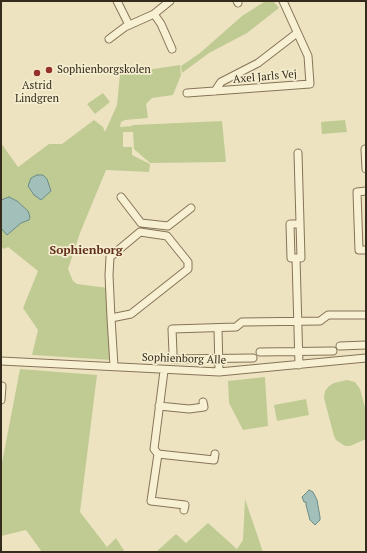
<!DOCTYPE html>
<style>
body{margin:0}
#map{position:relative;width:367px;height:553px;overflow:hidden;background:#ede3c0;font-family:"PT Serif",serif}
canvas{display:block}
.frame{position:absolute;inset:0;border:2px solid #352b1c;pointer-events:none}
</style>
<div id="map">
<canvas width="367" height="553"></canvas>
<div class="frame"></div>
</div>
<script>
const c = document.querySelector('canvas').getContext('2d');
c.lineJoin = 'round';
function paint(path, color) {
  c.fillStyle = color;
  c.fill(path, 'evenodd');
}
function poly(rows) {
  const path = new Path2D();
  for (const r of rows) {
    path.moveTo(r[0], r[1]);
    for (let i = 2; i < r.length; i += 2) path.lineTo(r[i], r[i + 1]);
  }
  return path;
}
function trace(path, color, width, dash) {
  c.strokeStyle = color;
  c.lineWidth = width;
  c.lineCap = dash ? 'butt' : 'round';
  c.setLineDash(dash || []);
  c.stroke(path);
}
function drawText(font, color, halo, rows, align = 'center') {
  c.font = font + ' "PT Serif",serif';
  c.lineWidth = 3.5;
  c.setLineDash([]);
  c.textBaseline = 'middle';
  c.strokeStyle = halo;
  c.fillStyle = color;
  for (const [text, x, y, turn = 0] of rows) {
    c.save();
    c.translate(x, y);
    c.rotate((+turn || 0) * Math.PI / 180);
    c.textAlign = isNaN(turn) ? turn : align;
    if (halo) c.strokeText(text, 0, 0);
    c.fillText(text, 0, 0);
    c.restore();
  }
}
paint(poly([
 [273,1,279,8,247,33,209,53,182,73,181,66,200,53,242,16,264,2],
 [180,65,181,75,173,95,152,98,146,104,148,118,125,120,121,122,120,127,132,126,133,125,222,121,226,162,150,163,134,149,133,132,123,132,123,147,132,147,132,155,150,164,149,172,106,170,80,233,68,269,73,281,77,284,108,288,111,360,32,355,38,330,23,308,38,271,8,247,4,249,1,247,1,143,18,167,49,144,62,144,94,120,103,127,105,132,117,105,120,74],
 [103,93,110,102,95,114,87,104],
 [345,120,347,132,322,134,321,122],
 [20,369,97,375,80,512,107,547,116,538,125,552,42,552,26,530,1,536,1,468],
 [265,377,268,426,243,430,229,403,228,381],
 [347,380,355,382,360,389,366,411,366,439,350,446,345,446,336,440,334,436,324,398,325,391,329,386,334,383],
 [306,399,309,415,277,421,274,405],
 [245,499,263,552,156,552,176,534,186,543,208,523,237,549,243,540]
]), '#c0cb94');
const water = poly([
 [37,175,43,175,47,179,51,191,41,200,34,195,28,186,31,178,37,175],
 [9,197,17,201,28,211,30,217,29,220,21,223,7,235,1,228,1,200,9,197],
 [309,490,313,492,317,500,320,517,320,520,315,525,310,520,306,505,306,502,304,502,302,497,309,490]
]);
paint(water, '#a3bfb9');
trace(water, '#6a8d87', 1);
const minor = poly([
 [117,1,129,25],
 [237,1,238,3],
 [154,14,161,24,172,49],
 [109,39,125,27,154,14,170,1],
 [215,91,221,82,258,63,297,33],
 [187,93,310,84,308,56,283,1],
 [365,149,366,169],
 [298,153,301,258,296,258,299,365],
 [366,191,357,192,359,250,366,250],
 [121,197,141,223,168,226,191,208],
 [296,258,291,258,290,224,300,224],
 [111,318,109,275,110,257,140,232,167,236,188,262,188,269,131,314,111,318,114,366],
 [218,328,219,372],
 [340,346,366,345],
 [260,352,333,351],
 [173,353,172,329,236,327,242,322,320,321,328,315,366,315],
 [173,359,253,358],
 [1,361,219,372,366,358],
 [164,371,154,449,158,454,151,501,185,505,184,510],
 [1,400,2,386],
 [159,406,189,409,204,407,203,402],
 [158,454,214,460,215,454]
]);
trace(minor, '#867458', 9);
trace(minor, '#f8f0d3', 7);
for (const [x, y, r, color] of [
 [49,70,4,"#943129"],
 [37,73,4,"#943129"]
]) {
  const dot = new Path2D();
  dot.arc(x, y, r, 0, 2 * Math.PI);
  c.fillStyle = color;
  c.fill(dot);
  trace(dot, '#f5edcf', 1.5);
}
drawText('11px', '#352b1c', '#f5edcf', [
 ["Sophienborgskolen",57,70],
 ["Astrid",37,86,"center"],
 ["Lindgren",37,99,"center"]
], 'left');
drawText('11px', '#352b1c', '#f5edcf', [
 ["Axel Jarls Vej",265,77,-5],
 ["Sophienborg Alle",184,359,2]
]);
drawText('bold 12px', '#61311c', '#f5edcf', [
 ["Sophienborg",86,251]
]);
</script>
